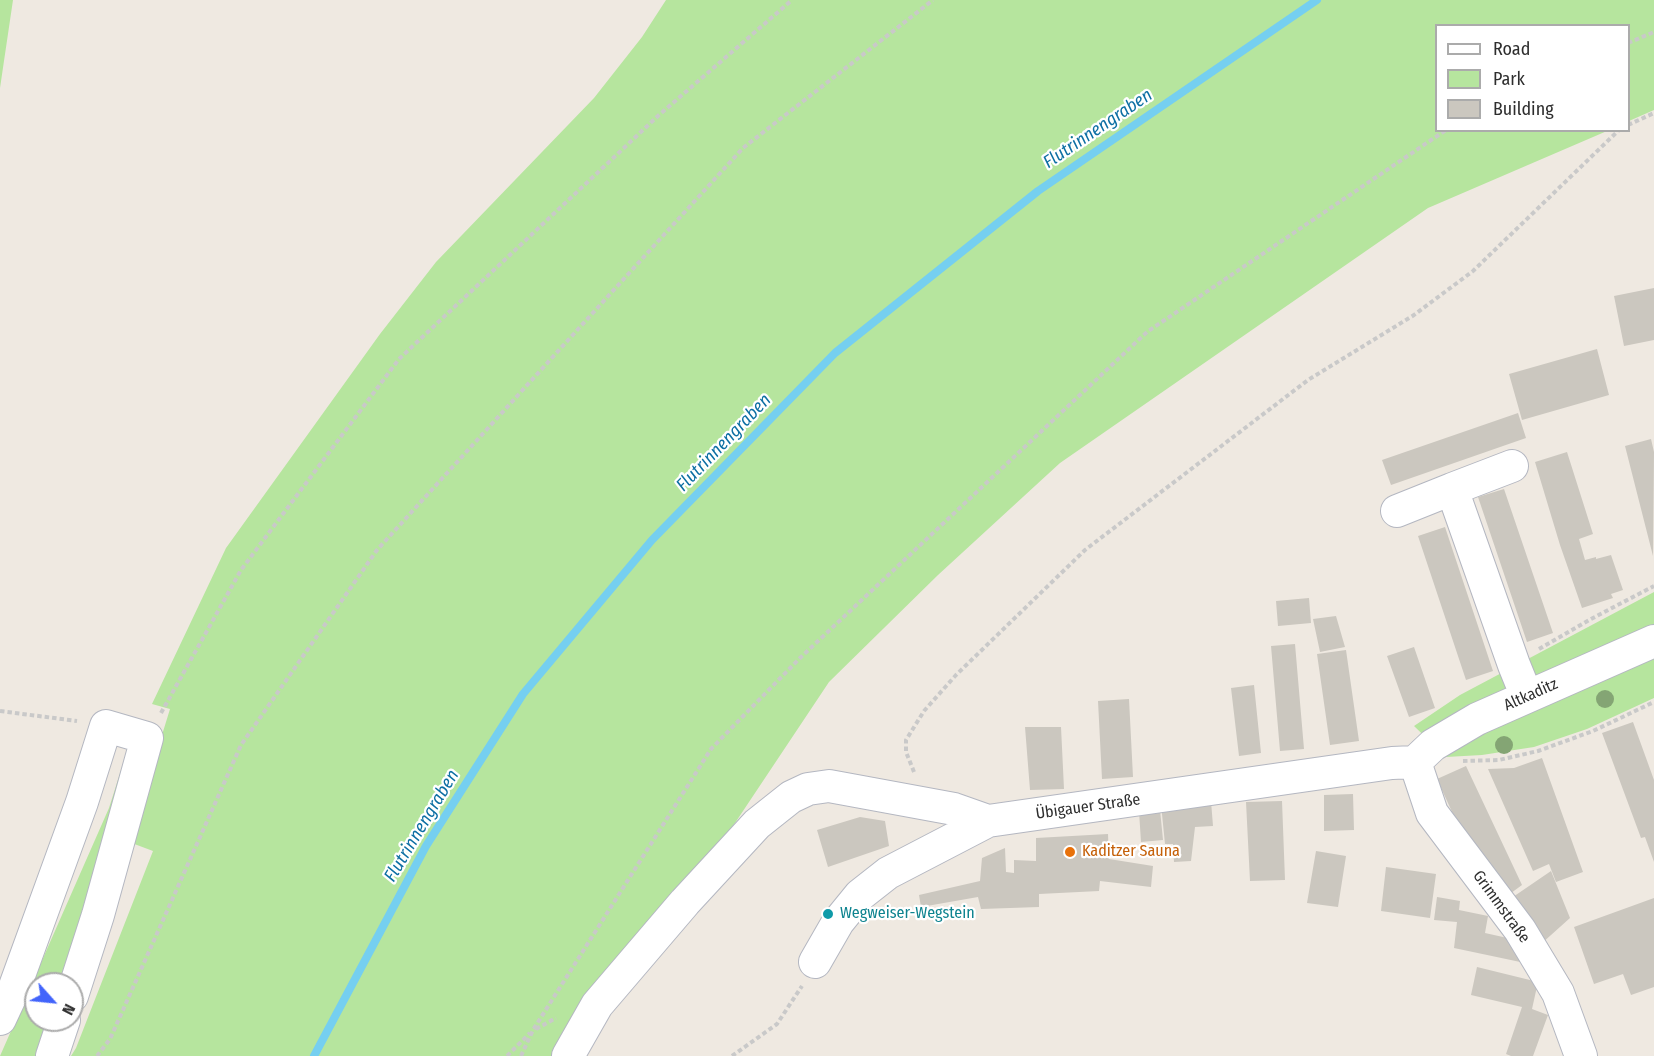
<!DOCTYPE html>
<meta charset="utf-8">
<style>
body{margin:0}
#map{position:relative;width:1654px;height:1056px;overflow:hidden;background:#efe9e1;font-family:"Fira Sans Condensed",sans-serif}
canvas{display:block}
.legend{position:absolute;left:1435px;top:24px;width:195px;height:108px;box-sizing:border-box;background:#fff;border:2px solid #ababab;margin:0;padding:8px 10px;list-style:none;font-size:18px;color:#2e2e2e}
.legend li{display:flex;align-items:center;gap:12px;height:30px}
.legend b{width:30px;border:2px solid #ababab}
.north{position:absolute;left:24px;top:972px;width:60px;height:60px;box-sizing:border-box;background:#fff;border:2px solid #ababab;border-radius:50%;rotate:117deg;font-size:16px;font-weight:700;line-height:24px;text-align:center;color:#2e2e2e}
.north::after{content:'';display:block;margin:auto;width:21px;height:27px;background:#4264fb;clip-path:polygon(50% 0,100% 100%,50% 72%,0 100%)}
</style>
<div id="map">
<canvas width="1654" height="1056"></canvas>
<ul class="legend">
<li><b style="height:8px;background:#fff"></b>Road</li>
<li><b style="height:16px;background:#b6e59e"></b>Park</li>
<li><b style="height:16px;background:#cbc7bf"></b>Building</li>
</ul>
<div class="north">N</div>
</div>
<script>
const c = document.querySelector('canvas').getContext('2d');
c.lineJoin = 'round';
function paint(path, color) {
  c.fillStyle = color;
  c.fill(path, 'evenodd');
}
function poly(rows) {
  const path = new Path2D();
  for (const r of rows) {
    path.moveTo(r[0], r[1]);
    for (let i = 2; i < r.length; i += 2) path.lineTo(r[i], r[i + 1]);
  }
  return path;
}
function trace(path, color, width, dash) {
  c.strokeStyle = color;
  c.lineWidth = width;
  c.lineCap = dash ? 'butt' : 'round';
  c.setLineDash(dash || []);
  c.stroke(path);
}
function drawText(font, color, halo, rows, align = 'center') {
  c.font = font + ' "Fira Sans Condensed",sans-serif';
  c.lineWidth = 4.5;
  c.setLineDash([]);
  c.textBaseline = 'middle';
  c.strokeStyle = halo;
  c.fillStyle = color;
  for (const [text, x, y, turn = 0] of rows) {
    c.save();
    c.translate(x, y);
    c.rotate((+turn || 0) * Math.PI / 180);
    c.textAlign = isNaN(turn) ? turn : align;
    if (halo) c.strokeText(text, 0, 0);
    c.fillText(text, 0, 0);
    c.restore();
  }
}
paint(poly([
 [0,0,13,0,0,88],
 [666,0,1654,0,1654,110,1629,121,1628,26,1436,26,1436,130,1607,131,1428,208,1060,463,938,575,829,682,595,1033,584,1056,71,1056,76,1048,153,851,129,842,170,709,152,704,226,548,380,334,436,262,594,98,642,37],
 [1654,592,1654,698,1587,729,1534,747,1482,755,1446,757,1414,726,1460,695],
 [123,764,134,768,62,984,36,984,36,1020,50,1020,38,1056,0,1056,109,808]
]), '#b6e59e');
trace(poly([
 [314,1056,426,846,523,694,652,540,835,353,1038,191,1317,0]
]), '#75cff0', 8);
paint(poly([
 [1654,288,1654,340,1624,346,1614,296],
 [1597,349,1609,395,1522,420,1509,374],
 [1518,413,1526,438,1391,485,1382,460],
 [1651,439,1654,452,1653,556,1625,446],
 [1567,452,1593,534,1579,539,1585,560,1596,557,1596,559,1611,555,1623,590,1611,594,1613,598,1582,608,1560,545,1535,462],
 [1504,489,1553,633,1527,642,1478,497],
 [1445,527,1493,671,1466,680,1418,536],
 [1309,598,1311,623,1278,626,1276,601],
 [1336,616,1345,647,1320,652,1313,619],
 [1295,644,1304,749,1280,751,1271,646],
 [1414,647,1435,708,1409,717,1387,656],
 [1346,650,1359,741,1330,745,1317,654],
 [1254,685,1261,753,1239,756,1231,688],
 [1129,699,1133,777,1102,779,1098,701],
 [1633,722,1654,780,1654,862,1645,837,1641,838,1602,733],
 [1025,727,1061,727,1064,789,1030,790],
 [1542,758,1583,872,1556,882,1549,864,1533,871,1488,769,1514,768],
 [1466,766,1522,885,1507,896,1464,838,1437,779],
 [1353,794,1354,830,1324,831,1324,795],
 [1211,801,1213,826,1195,827,1191,861,1174,862,1173,844,1165,844,1161,804],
 [1282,801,1285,880,1250,881,1246,802],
 [1160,810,1163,840,1141,842,1139,811],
 [860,817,885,821,889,846,828,867,817,830],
 [1108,834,1109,859,1153,866,1151,887,1100,881,1099,891,1039,894,1039,907,981,909,978,897,921,907,919,895,980,881,982,858,1005,848,1006,872,1014,873,1014,860,1036,861,1036,838],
 [1316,851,1346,856,1338,907,1307,903],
 [1386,867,1436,874,1430,918,1381,911],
 [1551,871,1570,918,1541,944,1510,899],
 [1437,897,1460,901,1459,910,1488,916,1485,933,1512,939,1525,963,1454,948,1457,922,1434,920],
 [1654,898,1654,987,1631,995,1623,974,1594,984,1574,927],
 [1477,967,1538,982,1532,1009,1548,1015,1533,1056,1511,1056,1506,1054,1522,1007,1471,995]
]), '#cbc7bf');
const minor = poly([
 [1512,466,1452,489,1514,665,1527,697],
 [1397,511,1452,489],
 [1415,762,1432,813,1520,930,1558,993,1581,1056],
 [1415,762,1433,745,1477,719,1654,641],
 [815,962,838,922,860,895,888,873,988,821,1392,763,1415,762],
 [0,1019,14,989,82,802,106,726,147,738,98,915,72,996],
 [52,1056,64,1020],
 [568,1056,597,1005,685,902,757,824,791,797,808,789,829,786,954,809,988,821]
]);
trace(minor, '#b4b7c1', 34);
trace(poly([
 [1628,43,1654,32],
 [1628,125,1654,113],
 [1539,649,1591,619,1654,586],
 [0,711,77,721],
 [161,713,241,570,399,359,659,115,792,0],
 [1463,761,1499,760,1538,751,1593,731,1654,702],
 [914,772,906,752,906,740,924,711,956,675,1085,550,1308,380,1414,315,1473,271,1619,130],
 [536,1029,556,1018],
 [97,1056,110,1039,241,745,377,550,743,148,933,0],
 [507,1056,530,1033],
 [521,1056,533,1030,711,749,800,658,1147,332,1446,130],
 [732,1056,777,1024,802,986]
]), '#c9c9c9', 4, [4.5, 3]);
trace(minor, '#fff', 32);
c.fillStyle = '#84a574';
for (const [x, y] of [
 [1605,699],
 [1504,745]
]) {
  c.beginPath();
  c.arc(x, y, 9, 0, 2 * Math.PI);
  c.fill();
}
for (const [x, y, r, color] of [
 [1070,852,6,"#e8710a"],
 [828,914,6,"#0f9aa8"]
]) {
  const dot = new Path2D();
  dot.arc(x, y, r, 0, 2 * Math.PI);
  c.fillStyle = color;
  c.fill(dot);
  trace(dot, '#fff', 2);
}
drawText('16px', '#2e2e2e', '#fff', [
 ["Altkaditz",1531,695,-24],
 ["Übigauer Straße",1088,807,-8],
 ["Grimmstraße",1501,907,54]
]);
drawText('16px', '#c56008', '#fff', [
 ["Kaditzer Sauna",1082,852]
], 'left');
drawText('16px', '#0d838f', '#fff', [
 ["Wegweiser-Wegstein",840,914]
], 'left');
drawText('italic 18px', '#0d6fa3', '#fff', [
 ["Flutrinnengraben",1098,129,-34],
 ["Flutrinnengraben",724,443,-46],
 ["Flutrinnengraben",422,826,-59]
]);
</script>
